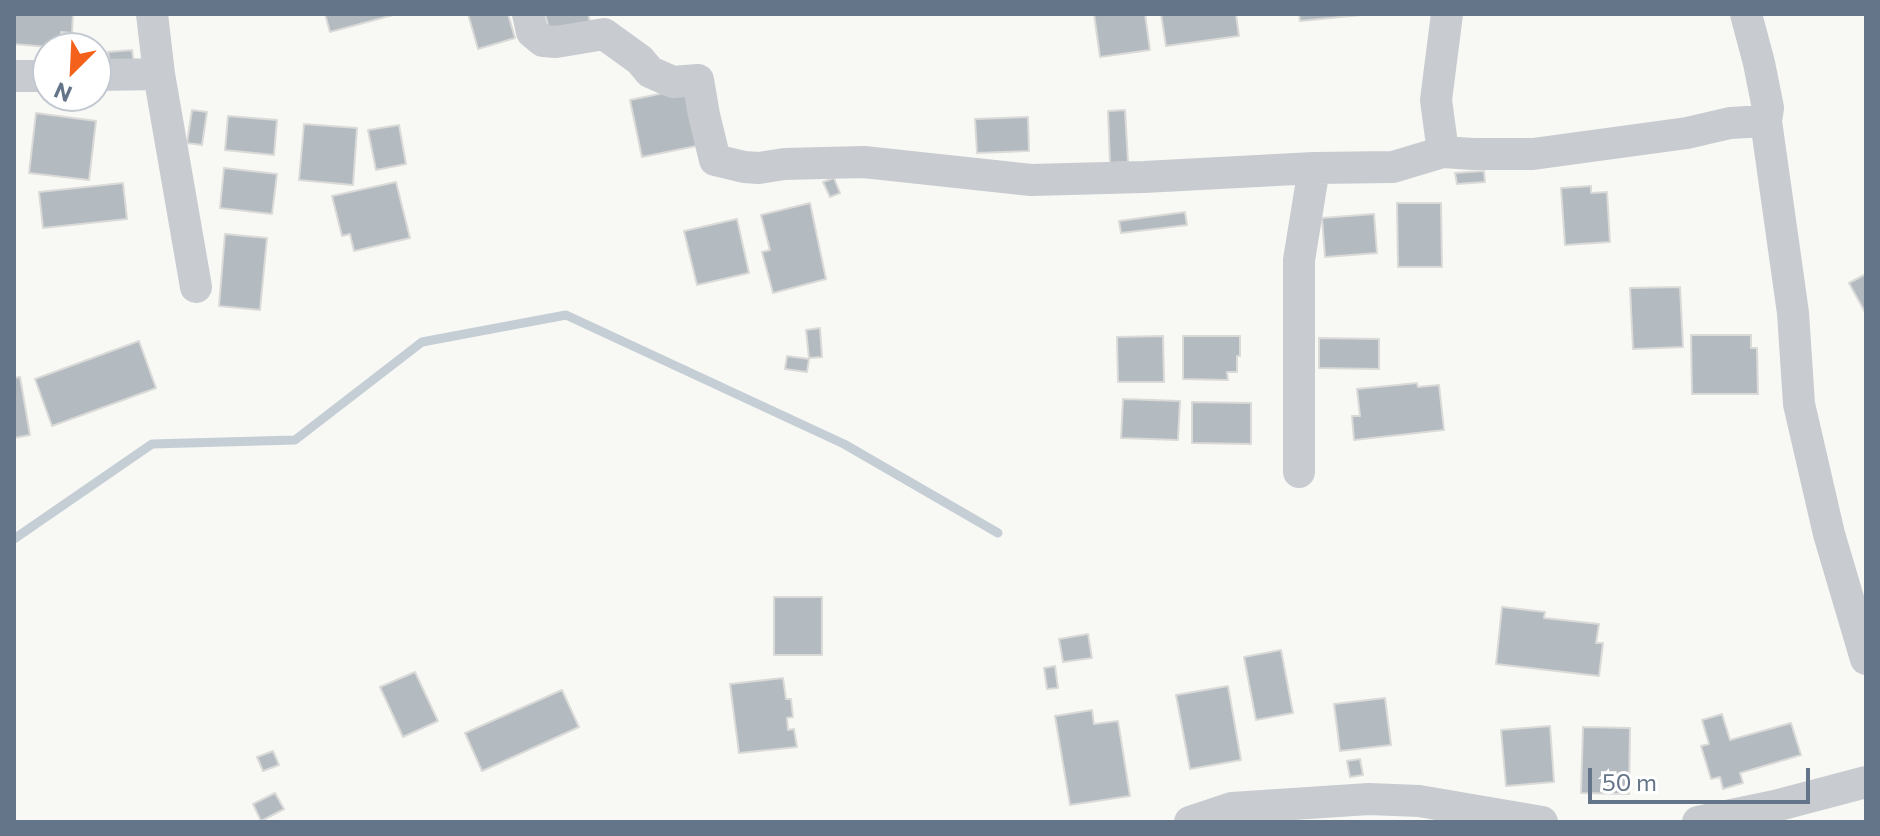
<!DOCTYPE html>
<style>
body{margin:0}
#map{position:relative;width:1880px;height:836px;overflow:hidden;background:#f8f8f5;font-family:Commissioner,sans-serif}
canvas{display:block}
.frame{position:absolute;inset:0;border:16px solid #647589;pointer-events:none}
.north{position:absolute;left:32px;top:32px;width:80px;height:80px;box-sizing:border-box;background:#fff;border:2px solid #c1c8d0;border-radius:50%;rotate:204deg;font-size:22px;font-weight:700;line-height:32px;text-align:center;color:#647589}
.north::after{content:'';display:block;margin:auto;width:28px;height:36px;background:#f4611a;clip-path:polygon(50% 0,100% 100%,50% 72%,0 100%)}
.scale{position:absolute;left:1588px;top:768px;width:222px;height:36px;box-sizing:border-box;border:4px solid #647589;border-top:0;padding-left:10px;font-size:24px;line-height:28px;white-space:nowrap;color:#647589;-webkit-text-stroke:6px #fff;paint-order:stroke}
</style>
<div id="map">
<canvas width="1880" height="836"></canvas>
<div class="frame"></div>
<div class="north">N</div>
<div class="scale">50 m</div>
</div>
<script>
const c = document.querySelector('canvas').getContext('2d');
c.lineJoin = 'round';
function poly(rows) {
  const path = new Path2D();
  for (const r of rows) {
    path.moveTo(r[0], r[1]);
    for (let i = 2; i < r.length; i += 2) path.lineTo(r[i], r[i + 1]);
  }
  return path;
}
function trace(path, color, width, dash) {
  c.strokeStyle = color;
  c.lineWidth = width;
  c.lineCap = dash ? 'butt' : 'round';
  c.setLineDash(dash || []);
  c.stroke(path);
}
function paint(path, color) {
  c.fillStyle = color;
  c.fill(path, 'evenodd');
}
trace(poly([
 [14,539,152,444,295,440,422,342,566,315,844,444,998,533]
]), '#c4ced4', 9);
const building = poly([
 [14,14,73,14,72,33,61,32,60,48,14,44,14,14],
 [325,14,397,14,330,32,325,14],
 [468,14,508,14,515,38,478,49,468,14],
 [545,14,588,14,591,25,551,36,545,14],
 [1094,14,1145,14,1150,50,1100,57,1094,14],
 [1161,14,1236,14,1239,36,1166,46,1161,14],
 [1299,14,1372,14,1300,21,1299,14],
 [132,50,135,70,111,73,108,52,132,50],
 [688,88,701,145,642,157,630,100,688,88],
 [192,110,207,112,202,145,187,143,192,110],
 [1125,110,1128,162,1110,163,1108,111,1125,110],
 [36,113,96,121,89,180,29,173,36,113],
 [228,116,277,120,274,155,225,150,228,116],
 [1028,117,1029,151,977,153,975,119,1028,117],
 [304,124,357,128,353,185,299,180,304,124],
 [399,125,406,164,376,170,368,130,399,125],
 [224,168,277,174,272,214,220,208,224,168],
 [1484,171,1485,182,1457,184,1455,173,1484,171],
 [834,178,840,193,830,197,823,182,834,178],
 [396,182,410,238,354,251,350,234,342,236,332,196,396,182],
 [123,183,127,219,43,228,39,192,123,183],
 [1591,186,1591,193,1607,192,1610,242,1565,245,1561,188,1591,186],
 [810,203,826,279,773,293,762,252,770,250,761,215,810,203],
 [1397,203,1441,203,1442,267,1398,267,1397,203],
 [1185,212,1187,225,1121,233,1119,221,1185,212],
 [1374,214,1377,253,1325,257,1322,218,1374,214],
 [737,219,749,273,697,285,684,231,737,219],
 [225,234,267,238,260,310,219,306,225,234],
 [1866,274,1866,314,1849,283,1866,274],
 [1680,287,1683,347,1633,349,1630,288,1680,287],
 [820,328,822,357,809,358,806,330,820,328],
 [1691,335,1751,335,1751,348,1757,348,1758,394,1692,394,1691,335],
 [1163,336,1164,382,1118,382,1117,337,1163,336],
 [1183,336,1240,336,1240,356,1237,356,1237,372,1227,372,1228,380,1183,379,1183,336],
 [1319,338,1379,339,1379,369,1319,368,1319,338],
 [139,341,156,388,52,426,35,379,139,341],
 [787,356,809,359,807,372,785,369,787,356],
 [20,377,30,435,14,438,14,378,20,377],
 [1417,383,1418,387,1439,385,1444,430,1354,440,1352,416,1360,416,1357,389,1417,383],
 [1123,399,1180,401,1178,440,1121,438,1123,399],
 [1192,402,1251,403,1251,444,1192,443,1192,402],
 [774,597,822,597,822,655,774,655,774,597],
 [1502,607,1545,612,1544,618,1599,624,1596,643,1603,643,1599,676,1496,664,1502,607],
 [1088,634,1092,658,1063,662,1059,639,1088,634],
 [1281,650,1293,713,1256,720,1244,657,1281,650],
 [1055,666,1058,688,1047,689,1044,668,1055,666],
 [415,672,438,721,403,737,380,687,415,672],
 [783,678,786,699,791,699,793,717,787,718,788,730,794,729,797,747,739,753,730,684,783,678],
 [1228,686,1241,760,1190,769,1176,695,1228,686],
 [562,690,579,727,482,771,465,733,562,690],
 [1385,698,1391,745,1340,751,1334,704,1385,698],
 [1092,710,1094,724,1118,721,1130,796,1070,805,1055,716,1092,710],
 [1722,714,1730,740,1791,723,1801,755,1740,773,1743,783,1723,789,1720,777,1711,779,1701,746,1709,744,1702,720,1722,714],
 [1550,726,1554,782,1506,786,1501,730,1550,726],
 [1583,727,1630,728,1629,794,1581,793,1583,727],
 [273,751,279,765,263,771,257,757,273,751],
 [1360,759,1363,775,1350,777,1347,761,1360,759],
 [275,793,284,809,261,821,253,804,275,793]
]);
paint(building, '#b3bac0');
trace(building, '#dadad8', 2);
trace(poly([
 [152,14,159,74,196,287],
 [528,14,532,32,543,41,556,42,604,34,640,60,650,72,673,82,698,80,704,115,715,160,744,167,759,168,784,164,864,162,1031,180,1144,177,1314,168,1393,167,1443,152,1473,154,1533,154,1687,133,1730,123,1766,121],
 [1746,14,1759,63,1768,108,1766,121,1793,313,1799,404,1829,534,1866,659],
 [96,75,159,74],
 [14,76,48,76],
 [1443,152,1436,100,1447,14],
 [1299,472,1299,260,1314,168],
 [1190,822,1232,808,1369,799,1419,801,1542,822],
 [1698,822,1775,806,1866,782]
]), '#c8cbcf', 32);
</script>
